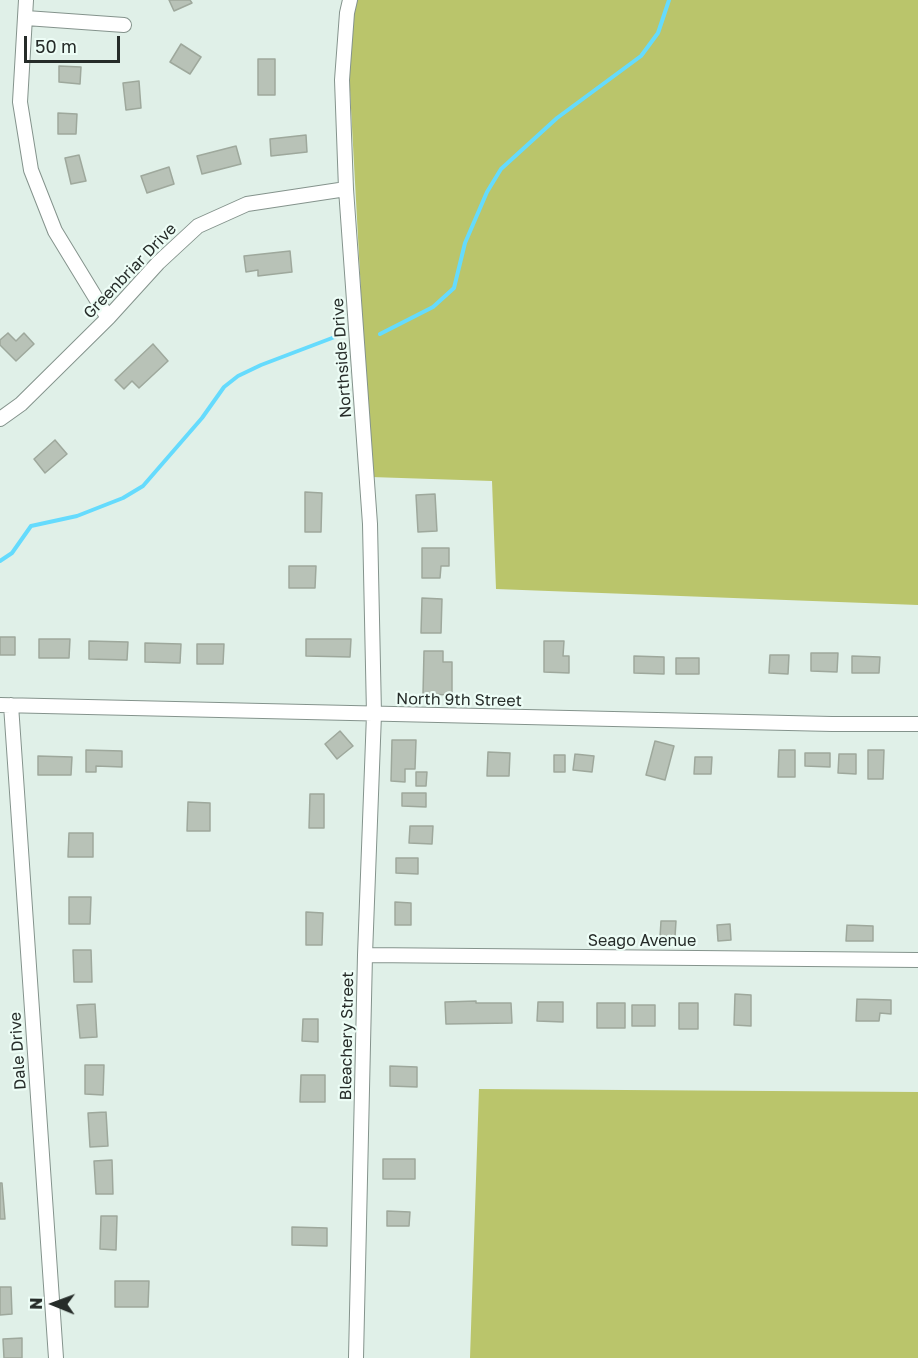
<!DOCTYPE html>
<style>
body{margin:0}
#map{position:relative;width:918px;height:1358px;overflow:hidden;background:#e0f0e8;font-family:"Golos Text",sans-serif}
canvas{display:block}
.north{position:absolute;left:24px;top:1274px;width:60px;height:60px;-webkit-text-stroke:4px #edfdf6;paint-order:stroke;rotate:271deg;font-size:16px;font-weight:700;line-height:24px;text-align:center;color:#262c29}
.north::after{content:'';display:block;margin:auto;width:21px;height:27px;background:#262c29;clip-path:polygon(50% 0,100% 100%,50% 72%,0 100%)}
.scale{position:absolute;left:24px;top:36px;width:96px;height:27px;box-sizing:border-box;border:3px solid #262c29;border-top:0;padding-left:8px;font-size:18px;line-height:21px;white-space:nowrap;color:#262c29;-webkit-text-stroke:4px #edfdf6;paint-order:stroke}
</style>
<div id="map">
<canvas width="918" height="1358"></canvas>
<div class="north">N</div>
<div class="scale">50 m</div>
</div>
<script>
const c = document.querySelector('canvas').getContext('2d');
c.lineJoin = 'round';
function paint(path, color) {
  c.fillStyle = color;
  c.fill(path, 'evenodd');
}
function poly(rows) {
  const path = new Path2D();
  for (const r of rows) {
    path.moveTo(r[0], r[1]);
    for (let i = 2; i < r.length; i += 2) path.lineTo(r[i], r[i + 1]);
  }
  return path;
}
function trace(path, color, width, dash) {
  c.strokeStyle = color;
  c.lineWidth = width;
  c.lineCap = dash ? 'butt' : 'round';
  c.setLineDash(dash || []);
  c.stroke(path);
}
function drawText(font, color, halo, rows, align = 'center') {
  c.font = font + ' "Golos Text",sans-serif';
  c.lineWidth = 4.5;
  c.setLineDash([]);
  c.textBaseline = 'middle';
  c.strokeStyle = halo;
  c.fillStyle = color;
  for (const [text, x, y, turn = 0] of rows) {
    c.save();
    c.translate(x, y);
    c.rotate((+turn || 0) * Math.PI / 180);
    c.textAlign = isNaN(turn) ? turn : align;
    if (halo) c.strokeText(text, 0, 0);
    c.fillText(text, 0, 0);
    c.restore();
  }
}
paint(poly([
 [351,0,918,0,918,605,496,589,492,481,371,477,346,16],
 [479,1089,918,1092,918,1358,470,1358]
]), '#bac56b');
trace(poly([
 [380,334,433,307,454,288,465,243,487,192,501,169,557,118,641,56,658,33,669,0],
 [0,561,12,553,31,526,77,516,123,498,143,486,202,418,224,387,238,376,261,365,340,335]
]), '#65dbfd', 4);
const building = poly([
 [169,0,190,0,192,3,174,11,169,0],
 [181,44,201,57,190,74,170,62,181,44],
 [258,59,275,59,275,95,258,95,258,59],
 [59,66,81,67,80,84,59,82,59,66],
 [139,81,141,108,126,110,123,83,139,81],
 [58,113,77,114,76,134,58,134,58,113],
 [306,135,307,152,271,156,270,139,306,135],
 [236,146,241,164,202,174,197,156,236,146],
 [79,155,86,181,71,184,65,158,79,155],
 [169,167,174,184,147,193,141,176,169,167],
 [290,251,292,272,258,276,258,270,246,272,244,256,290,251],
 [8,333,16,341,24,333,34,344,16,361,0,345,0,340,8,333],
 [153,344,168,361,139,388,132,381,124,389,115,380,153,344],
 [55,440,67,454,45,473,34,459,55,440],
 [305,492,322,493,321,532,305,532,305,492],
 [435,494,437,531,418,532,416,495,435,494],
 [422,548,449,548,449,566,441,566,440,578,422,578,422,548],
 [289,566,316,566,315,588,289,588,289,566],
 [422,598,442,599,441,633,421,633,422,598],
 [0,637,15,637,15,655,0,655,0,637],
 [39,639,70,639,69,658,39,658,39,639],
 [306,639,351,639,350,657,306,656,306,639],
 [89,641,128,642,127,660,89,659,89,641],
 [544,641,564,641,563,656,569,656,569,673,544,672,544,641],
 [145,643,181,644,180,663,145,662,145,643],
 [197,644,224,644,223,664,197,664,197,644],
 [424,651,443,651,443,662,452,662,452,695,423,694,424,651],
 [811,653,838,653,837,672,811,671,811,653],
 [770,655,789,655,788,674,769,673,770,655],
 [634,656,664,657,664,674,634,673,634,656],
 [852,656,880,657,879,673,852,673,852,656],
 [676,658,699,658,699,674,676,674,676,658],
 [340,731,353,746,337,759,325,744,340,731],
 [392,740,416,740,415,769,405,769,405,782,391,781,392,740],
 [655,741,674,746,665,780,646,775,655,741],
 [86,750,122,751,122,767,96,766,96,772,86,772,86,750],
 [779,750,795,750,795,777,778,777,779,750],
 [868,750,884,750,883,779,868,779,868,750],
 [488,752,510,753,509,776,487,776,488,752],
 [805,753,830,753,830,767,805,766,805,753],
 [575,754,594,756,592,772,573,770,575,754],
 [839,754,856,754,856,774,838,773,839,754],
 [554,755,565,755,565,772,554,772,554,755],
 [38,756,72,757,71,775,38,775,38,756],
 [695,757,712,757,711,774,694,774,695,757],
 [416,772,427,772,426,786,416,786,416,772],
 [402,793,426,793,426,807,402,806,402,793],
 [310,794,324,794,324,828,309,828,310,794],
 [188,802,210,803,210,831,187,831,188,802],
 [410,826,433,826,432,844,409,843,410,826],
 [69,833,93,833,93,857,68,857,69,833],
 [396,858,418,858,418,874,396,873,396,858],
 [69,897,91,897,90,924,69,924,69,897],
 [395,902,411,903,411,925,395,925,395,902],
 [306,912,323,913,322,945,306,945,306,912],
 [661,921,676,921,675,937,660,937,661,921],
 [730,924,731,940,718,941,717,925,730,924],
 [847,925,873,926,873,941,846,941,847,925],
 [73,950,91,950,92,982,74,982,73,950],
 [735,994,751,995,751,1026,734,1025,735,994],
 [857,999,891,1000,891,1014,880,1013,879,1021,856,1021,857,999],
 [476,1001,476,1003,511,1003,512,1023,446,1024,445,1002,476,1001],
 [538,1002,563,1002,563,1022,537,1021,538,1002],
 [597,1003,625,1003,625,1028,597,1028,597,1003],
 [679,1003,698,1003,698,1029,679,1029,679,1003],
 [95,1004,97,1037,80,1038,77,1005,95,1004],
 [632,1005,655,1005,655,1026,632,1026,632,1005],
 [303,1019,318,1019,318,1042,302,1041,303,1019],
 [85,1065,104,1065,103,1095,85,1094,85,1065],
 [390,1066,417,1067,417,1087,390,1086,390,1066],
 [301,1075,325,1075,325,1102,300,1102,301,1075],
 [106,1112,108,1146,90,1147,88,1113,106,1112],
 [383,1159,415,1159,415,1179,383,1179,383,1159],
 [112,1160,113,1194,96,1194,94,1161,112,1160],
 [0,1183,2,1183,5,1219,0,1219,0,1183],
 [387,1211,410,1212,409,1226,387,1226,387,1211],
 [101,1216,117,1216,116,1250,100,1249,101,1216],
 [292,1227,327,1228,327,1246,292,1245,292,1227],
 [115,1281,149,1281,148,1307,115,1307,115,1281],
 [0,1287,11,1287,12,1314,0,1315,0,1287],
 [22,1338,22,1358,4,1358,3,1339,22,1338]
]);
paint(building, '#b8c2b7');
trace(building, '#9ea89c', 1.5);
const minor = poly([
 [26,0,20,102,31,170,55,231,108,318],
 [350,0,347,13,342,80,346,189,370,524,374,714,365,955,356,1358],
 [26,18,124,25],
 [0,419,21,404,108,318,158,263,198,226,247,204,346,189],
 [0,705,832,724,918,724],
 [11,705,56,1358],
 [365,955,918,960]
]);
trace(minor, '#84938c', 16);
trace(minor, '#fff', 14);
drawText('16px', '#262c29', '#edfdf6', [
 ["Greenbriar Drive",130,271,-46],
 ["Northside Drive",342,358,-94],
 ["North 9th Street",459,700,1],
 ["Seago Avenue",642,941],
 ["Bleachery Street",347,1036,-89],
 ["Dale Drive",18,1051,-94]
]);
</script>
